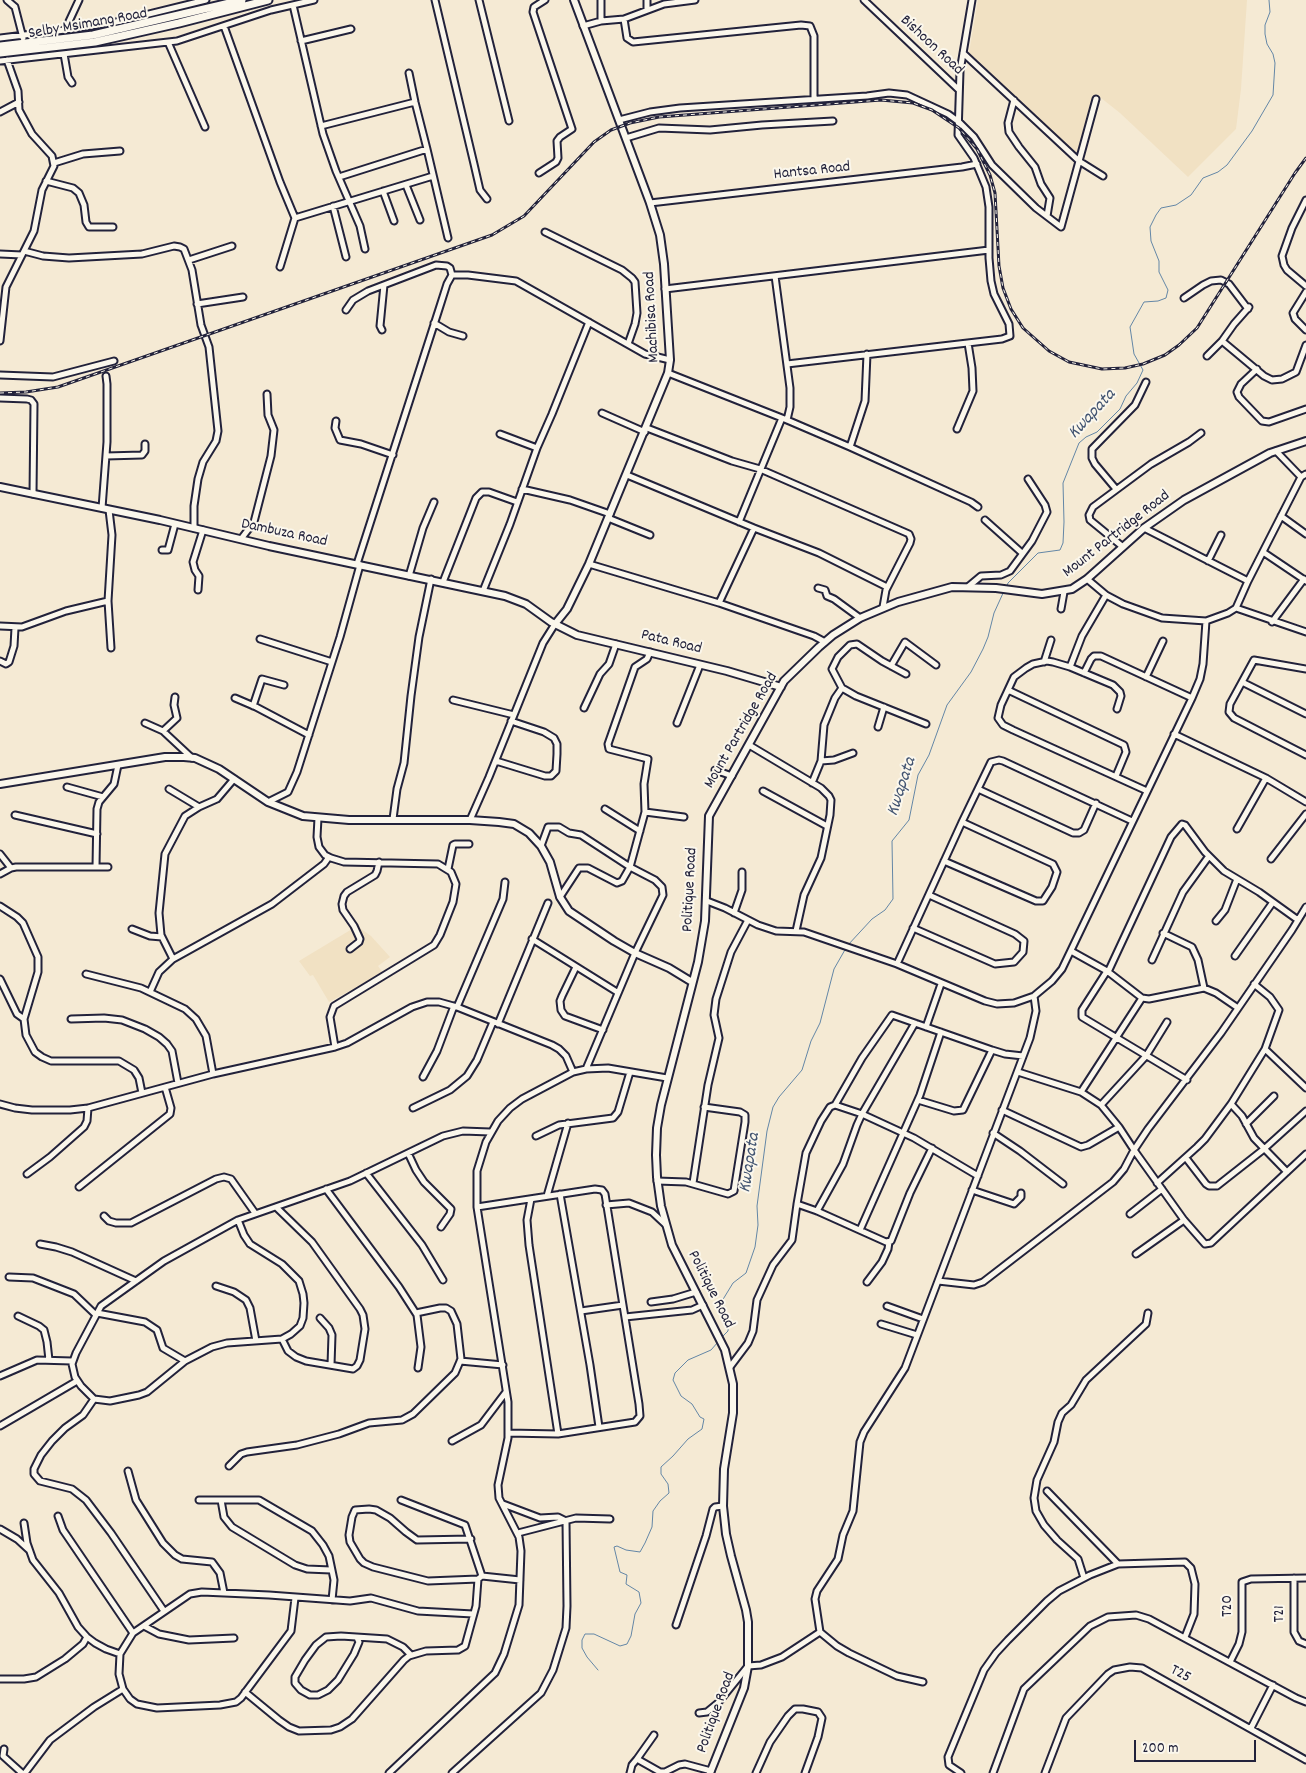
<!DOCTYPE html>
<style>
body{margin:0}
#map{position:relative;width:1306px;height:1773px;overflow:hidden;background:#f5ead4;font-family:Dekko,sans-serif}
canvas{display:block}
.scale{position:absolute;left:1134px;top:1740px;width:122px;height:22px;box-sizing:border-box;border:2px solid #22223b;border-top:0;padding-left:6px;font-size:15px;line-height:18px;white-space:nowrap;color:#22223b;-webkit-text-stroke:4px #fbf7ec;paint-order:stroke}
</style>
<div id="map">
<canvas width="1306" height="1773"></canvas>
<div class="scale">200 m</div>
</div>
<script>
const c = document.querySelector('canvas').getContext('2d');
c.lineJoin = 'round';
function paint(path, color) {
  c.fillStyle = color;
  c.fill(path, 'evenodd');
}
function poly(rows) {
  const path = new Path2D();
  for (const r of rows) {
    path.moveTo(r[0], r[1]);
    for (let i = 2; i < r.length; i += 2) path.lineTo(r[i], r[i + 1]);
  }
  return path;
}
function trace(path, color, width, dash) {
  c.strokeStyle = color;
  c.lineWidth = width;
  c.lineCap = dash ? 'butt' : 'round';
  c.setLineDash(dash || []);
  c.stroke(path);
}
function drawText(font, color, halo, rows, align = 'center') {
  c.font = font + ' Dekko,sans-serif';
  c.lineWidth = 4;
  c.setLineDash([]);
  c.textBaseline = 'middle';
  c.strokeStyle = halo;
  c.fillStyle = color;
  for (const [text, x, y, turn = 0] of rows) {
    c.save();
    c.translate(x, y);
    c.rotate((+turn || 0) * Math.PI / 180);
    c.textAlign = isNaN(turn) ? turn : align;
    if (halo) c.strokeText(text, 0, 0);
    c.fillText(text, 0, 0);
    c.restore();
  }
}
paint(poly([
 [978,0,1247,0,1241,89,1236,129,1188,177,1120,113,1096,94,1078,156,969,53],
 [357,926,371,936,390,957,378,966,383,973,329,1002,313,975,310,976,299,961]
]), '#f1e1c3');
trace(poly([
 [1006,588,1008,583,1038,553,1060,550,1063,543,1064,522,1063,483,1079,443,1086,437,1097,432,1120,409,1126,396,1137,383,1143,370,1134,354,1130,327,1144,302,1158,301,1166,298,1168,290,1159,272,1159,261,1151,241,1150,227,1156,215,1161,208,1176,205,1191,195,1203,178,1218,172,1227,165,1252,131,1273,95,1275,63,1273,54,1267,44,1265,34,1265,25,1270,12,1269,0],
 [848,945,872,919,885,910,893,899,892,841,909,820,918,775,929,755,947,705,971,672,983,649,988,637,994,613,1004,591],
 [722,1337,728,1331,728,1316,722,1301,733,1283,746,1273,755,1247,758,1225,757,1206,767,1131,773,1107,779,1097,802,1070,811,1041,820,1023,834,969,846,948],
 [598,1670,587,1657,582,1648,582,1640,585,1634,594,1634,620,1646,627,1644,631,1636,635,1614,641,1603,639,1592,626,1584,627,1575,620,1572,614,1547,617,1546,626,1550,640,1552,645,1543,652,1527,653,1511,660,1501,669,1493,668,1484,661,1474,661,1467,673,1456,688,1439,702,1429,704,1419,700,1417,692,1404,681,1396,673,1380,675,1373,688,1360,711,1350,718,1342]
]), '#6386a6', 1);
const minor = poly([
 [7,0,15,7,23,38],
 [435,0,474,164,480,190,487,199],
 [479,0,509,121],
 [601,0,601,21],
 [647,0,647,9],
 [864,0,959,90],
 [293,5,323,134,336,171,360,226,365,249],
 [624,19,627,38,633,42,801,25,810,26,814,36,814,99],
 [224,26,280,182,295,218,280,267],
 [583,26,601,21,624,19,664,4,695,0],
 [65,30,79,0],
 [0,38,65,30,116,22,206,0],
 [301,41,351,29],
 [168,42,205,127],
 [963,53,1079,161,1103,176],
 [64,54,68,77,72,83],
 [0,61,177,41,271,10,314,0],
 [409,73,415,102,427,149,448,238],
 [1014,100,1008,123,1009,132,1019,147,1035,167,1041,184,1050,198,1047,216],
 [0,112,19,102],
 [619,120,650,112,680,108,867,96,889,93,907,95,948,114,959,122,974,137,992,165,1036,208,1061,227,1096,99],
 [321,126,415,102],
 [626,138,659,128,710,130,762,125,833,121],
 [54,163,83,154,120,151],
 [539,173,556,162,558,158,557,141,560,137,572,129,533,12,534,7,545,0],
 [339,177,427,149],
 [46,181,73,188,79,193,84,205,86,222,89,227,113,227],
 [406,185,420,220],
 [383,191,394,221],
 [1306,200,1292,228,1282,256,1284,265,1287,270,1306,286],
 [650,203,962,167,977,164],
 [333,206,346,257],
 [295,218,433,176],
 [545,232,622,270,632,278,635,282,637,313,635,324,628,344],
 [24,251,43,256,69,258,142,254,174,246,180,247,184,249,192,270,201,325,209,347,218,431,216,441,203,462,198,479,194,506,194,528],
 [0,254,22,255],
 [189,260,232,246],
 [775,276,790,388,790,407,787,420],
 [665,289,989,250],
 [1306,292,1293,313,1295,319,1306,330],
 [1184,298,1203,285,1211,281,1221,280,1229,284,1248,309],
 [197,304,243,297],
 [346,310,353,300,368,291,436,265,447,266,450,268,452,275],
 [434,323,449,332,463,336],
 [382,330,380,326,384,285],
 [0,341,6,287,34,231,42,190,54,166,52,156,32,134,19,110,18,91,7,60],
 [1222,341,1264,376,1272,380,1282,379,1296,372,1306,345],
 [1207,356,1222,341,1234,324,1249,307],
 [787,364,1002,339,1010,336,1009,324,994,294,991,281,989,258,989,207,986,187,974,158,958,135,960,71,972,0],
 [1257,369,1241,384,1237,392,1239,397,1262,421,1269,422,1306,409],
 [668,373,787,420,850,447,971,502,978,507],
 [0,375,53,377,114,361],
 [0,398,27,399,31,400,34,404,33,494],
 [602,413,645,432],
 [336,421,335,428,340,440,361,444,393,455],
 [647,428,732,461,760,469,909,534,911,539,910,543,886,590,883,607],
 [957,429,973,391,972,368,968,343],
 [500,434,537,448],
 [850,447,865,401,867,354],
 [1276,451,1301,477],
 [106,456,142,455,145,451,145,444],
 [627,475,754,528,819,553,887,587],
 [522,489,570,500,610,514],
 [1116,489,1095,464,1092,458,1092,449,1135,405,1146,382],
 [102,508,107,442,107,384,106,376],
 [109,510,112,535,108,601,111,648],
 [1281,516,1306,534],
 [608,518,650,535],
 [985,520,1022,553],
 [739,522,782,418],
 [1144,528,1248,581],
 [241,539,254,522,271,456,274,430,268,415,267,394],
 [1123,547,1090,520,1089,515,1093,507,1151,464,1189,442,1201,433],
 [162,550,168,550,175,524],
 [1263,552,1306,581],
 [1208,561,1221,535],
 [357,564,440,306,447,284,452,275,468,275,516,281,645,354,670,360],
 [589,564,719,603,814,636,825,642],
 [409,576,423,528,434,502],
 [1087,579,1106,595,1123,604,1162,618,1206,621,1228,613,1236,608,1248,581,1301,477,1306,474],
 [443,582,476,498,482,492,489,492,517,502],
 [969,586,981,576,1001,575,1010,571,1032,541,1047,512,1045,505,1028,479],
 [818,588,825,590,827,596,834,599,860,618],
 [198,590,199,576,195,570,193,562,203,530],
 [483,591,510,524,537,448,552,414,589,322],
 [719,603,754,528],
 [1236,608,1306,632],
 [1061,609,1064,592],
 [1272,622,1304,579],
 [0,626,22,627,66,611,108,601],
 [260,639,332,662],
 [0,661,6,664,9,662,14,646,15,628],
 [1044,662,1051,640],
 [891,666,905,642,936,665],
 [1070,667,1082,636,1106,595],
 [1306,669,1254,660,1230,704,1229,712,1234,718,1306,755],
 [1084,673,1091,659,1094,656,1101,656,1192,698],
 [1146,677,1163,641],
 [1242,682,1306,714],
 [842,688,856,696,926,724],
 [1008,690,1124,745,1126,752,1116,776],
 [235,698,256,707,309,735],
 [453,700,514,715],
 [253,706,262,679,284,685],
 [584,708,600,674,609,664,616,644],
 [1117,709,1121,696,1120,692,1113,685,1070,667,1053,662,1047,661,1033,664,1026,668,1014,677,1001,705,998,718,1003,725,1013,730,1147,791],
 [145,723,163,731,192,758],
 [677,723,700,665],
 [878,727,884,707],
 [163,731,177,718,174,705,175,697],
 [1174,734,1266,778,1306,802],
 [749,745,821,788,829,796,831,800,830,815,821,858,804,895,796,931],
 [496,761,545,776,551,776,556,771,557,754,557,744,554,738,544,732,511,721],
 [821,761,834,760,853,753],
 [715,770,732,776],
 [812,783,821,761,824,725,835,698,842,688,832,669,838,657,850,645,857,644,882,661,906,674],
 [67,787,103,797],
 [169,789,199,807],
 [978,789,1073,833,1079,833,1084,830,1096,803],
 [763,791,827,826],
 [268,802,288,792,297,772,340,637,360,565],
 [605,809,640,831],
 [645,812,684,817],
 [15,815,97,834],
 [318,818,317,837,319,847,325,855,331,858,344,862,438,864,451,872,456,884,453,902,440,935,434,945,334,1006,330,1017,335,1047],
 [393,819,397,789,404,763,411,696,419,637,431,579],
 [470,820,489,777,543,643,555,624],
 [1237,829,1266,778],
 [541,846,548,827,559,827,569,833,581,835,630,867,622,881,617,883,588,868,579,868,560,897],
 [0,854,11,868],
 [1271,859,1306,814],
 [944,861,1036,901,1043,901,1052,887,1057,872,1053,864,962,822],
 [96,867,97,809,99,802,114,784,118,765],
 [448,869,453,845,455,844,469,844],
 [0,874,11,868,16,867,108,867],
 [707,901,725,908,758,925,776,931,804,932,897,964,985,1001,997,1004,1014,1003,1034,996,1052,981,1062,969,1192,698,1200,679,1203,664,1206,621],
 [0,906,17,917,23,923,38,957,38,972,24,1019,26,1035,35,1052,42,1057,51,1061,119,1061,134,1070,139,1078,142,1093],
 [734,913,742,890,742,872],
 [1216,921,1225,910,1237,879],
 [913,928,995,964,1014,962,1023,952,1024,941,1015,934,929,895],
 [132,929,150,936,162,937],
 [1163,933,1192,947,1198,960,1204,988],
 [532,939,617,992],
 [350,949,359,942,360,939,354,926,343,910,342,904,344,896,347,892,375,875,377,871,379,862],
 [1071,951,1107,971,1142,998,1149,999,1204,988,1216,993,1238,1008],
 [1235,956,1273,902],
 [173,959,161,935,159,913,165,854,185,816,199,807,217,799,234,779],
 [1152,960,1183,892,1209,856],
 [897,964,962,822,991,762,999,760,1003,761,1132,821],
 [576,967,562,996,560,1001,561,1010,565,1016,603,1030],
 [1107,971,1082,1010,1082,1017,1187,1080],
 [1108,972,1171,837,1182,824,1185,825,1205,852,1224,871,1259,892,1298,920],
 [86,974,141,988,185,1009,196,1019,206,1036,213,1074],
 [0,979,17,1014,24,1019],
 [150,992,159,972,173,959,272,904,324,864,329,857],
 [457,1007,503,899,505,882],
 [71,1019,104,1018,122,1020,145,1029,159,1037,167,1044,172,1051,178,1083],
 [498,1024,548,903],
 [926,1027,941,984],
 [1265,1049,1306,1088],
 [586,1069,635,953,663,895,662,887,655,880,630,867,645,812,644,784,648,759,609,749,608,744,635,667,647,659,650,652],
 [1018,1072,1081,1092,1101,1105,1119,1127,1134,1150,1184,1220,1205,1244,1211,1243,1306,1154],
 [423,1077,437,1051,454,1006],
 [1081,1092,1142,998],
 [918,1100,954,1111,963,1110,992,1050],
 [0,1104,15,1108,32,1110,70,1110,88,1108,213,1074,335,1047,347,1043,412,1007,427,1002,439,1002,457,1007,552,1045,559,1049,566,1056,573,1072],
 [1231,1104,1242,1116,1254,1138,1287,1172],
 [835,1105,830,1107,821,1121,806,1153,797,1204,817,1211,886,1242,891,1241,910,1193,932,1148],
 [1101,1105,1146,1056,1167,1022],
 [413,1108,450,1090,467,1076,477,1060,493,1022],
 [1002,1110,1081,1147,1088,1145,1119,1127],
 [1246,1124,1274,1096],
 [993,1133,1020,1151,1063,1184],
 [536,1136,559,1125,613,1118,618,1112,630,1072],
 [408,1153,416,1170,424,1182,451,1209,450,1214,441,1227],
 [1186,1158,1206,1184,1209,1186,1217,1186,1264,1149,1306,1111],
 [366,1173,422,1245,443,1280],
 [27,1174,50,1157,84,1127,87,1121,88,1108],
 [978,1176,914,1138,862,1114,835,1105,862,1058,892,1015,992,1050,1005,1054,1023,1056],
 [657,1181,686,1182,728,1194,734,1191,745,1122,745,1115,740,1112,704,1107],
 [693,1183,708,1085,719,1038,714,1015,716,999,731,952,748,920],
 [1157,1183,1197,1147,1205,1139,1231,1104,1265,1049,1279,1010,1270,997,1254,984],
 [79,1187,170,1114,171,1108,165,1087],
 [326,1189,399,1287,417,1315,421,1347,418,1368],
 [972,1190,1014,1204,1021,1197,1021,1193],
 [560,1194,590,1365,599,1427],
 [547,1196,568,1123],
 [531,1199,527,1220,529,1245,558,1434],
 [606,1205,629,1203,652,1212,666,1225],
 [276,1207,312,1242,360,1309,363,1315,365,1329,360,1360,357,1366,353,1369,306,1361,296,1357,288,1351,282,1339],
 [477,1207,595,1189,602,1190,605,1194,639,1404,640,1416,635,1422,558,1434,508,1433],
 [817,1211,843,1164,857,1125,862,1114,915,1023],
 [1130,1214,1162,1189],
 [104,1216,109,1221,116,1223,131,1223,216,1179,224,1177,231,1179,255,1213],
 [238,1220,244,1235,250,1244,282,1264,299,1281,303,1294,304,1303,303,1318,300,1326,291,1334,282,1339,227,1343,212,1347,185,1361,147,1392,139,1395,110,1401,94,1399,81,1386,75,1377,72,1364,76,1353,101,1306,164,1261,238,1220,350,1181,443,1136,463,1131,490,1132],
 [860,1230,920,1095,941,1032],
 [40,1244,56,1247,72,1252,136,1281],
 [1136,1254,1184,1220],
 [9,1277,33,1278,74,1294,96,1315],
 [938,1281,974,1285,983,1282,1113,1182,1124,1169,1134,1150,1148,1129,1221,1033,1292,930,1306,907],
 [867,1282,882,1262,888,1249,889,1242],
 [216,1286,234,1292,246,1300,250,1308,256,1341],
 [651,1302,673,1299,696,1292],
 [887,1306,923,1319],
 [581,1311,623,1305],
 [97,1313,145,1322,157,1330,163,1348,185,1361],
 [18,1316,39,1326,44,1330,47,1342,49,1360],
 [625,1317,692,1310,703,1305],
 [320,1318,329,1328,332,1335,331,1365],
 [881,1324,917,1335],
 [460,1361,503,1365],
 [730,1367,748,1343,753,1331,757,1300,773,1265,792,1240,797,1204],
 [0,1376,37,1360,72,1361],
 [94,1399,83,1415,65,1428,52,1441,41,1455,34,1469,34,1474,40,1481,72,1489,86,1500,111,1533,164,1611],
 [0,1426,77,1381],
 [452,1441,481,1425,506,1392],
 [229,1466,241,1454,247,1452,297,1445,339,1434,369,1423,402,1420,413,1414,455,1373,461,1359,457,1324,451,1311,446,1308,440,1308,416,1313],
 [128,1471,136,1500,163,1543,175,1555,182,1559,212,1562,220,1573,224,1593],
 [1047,1491,1118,1564],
 [199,1500,259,1500,312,1531,323,1545,329,1556,334,1580,332,1600],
 [221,1500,224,1517,232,1527,295,1565,307,1569,331,1570],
 [401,1500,465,1525,482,1576],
 [58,1516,63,1530,133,1633],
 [24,1523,27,1543,33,1560,59,1593,78,1627,87,1637,95,1643,106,1649,120,1654],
 [0,1529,17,1539,29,1550],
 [518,1533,576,1518,610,1519],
 [471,1539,417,1540,406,1532,390,1518,376,1510,369,1509,355,1510,352,1517,349,1535,350,1542,360,1559,364,1563,373,1567,428,1581,478,1579],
 [1084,1578,1078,1559,1057,1540,1044,1525,1036,1511,1034,1498,1037,1480,1054,1442,1058,1422,1062,1413,1071,1405,1086,1380,1146,1324,1148,1313],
 [1294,1578,1294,1632,1299,1641,1306,1644],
 [295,1598,291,1631,241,1698,236,1702,220,1705,157,1708,137,1704,130,1699,123,1689,119,1674,120,1654,133,1633,190,1594,202,1592,269,1595,350,1601,371,1598,418,1611,473,1614],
 [676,1625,706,1536,713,1509,715,1507,723,1506],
 [144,1626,159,1634,189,1640,234,1638],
 [820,1632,837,1646,849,1653,897,1676,923,1682],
 [357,1638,359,1642,354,1654,338,1680,328,1690,318,1695,310,1695,301,1690,295,1683,295,1677,305,1660,316,1645,326,1637,341,1636,387,1639,403,1647,411,1655],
 [1230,1662,1239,1644,1242,1632,1242,1582,1251,1579,1306,1578],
 [0,1679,24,1679,36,1677,65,1659,83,1644,87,1637],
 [245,1692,279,1720,289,1727,299,1731,331,1730,340,1727,352,1719,404,1660,409,1656,426,1651,458,1650,465,1646,476,1606,478,1579,482,1576,520,1580],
 [699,1713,707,1712,718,1703,748,1666,761,1665,782,1657,820,1632,815,1599,817,1591,838,1559,843,1535,853,1511,860,1442,864,1432,905,1368,1030,1038,1036,1011,1034,996],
 [1251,1728,1273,1685],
 [4,1749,3,1756,22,1773],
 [637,1759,654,1735],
 [25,1773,50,1740,94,1707,123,1689],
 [389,1773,495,1673,504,1654,519,1605,521,1551,519,1537,499,1498,498,1485,508,1438,508,1402,477,1207,477,1171,486,1142,498,1121,510,1108,522,1099,573,1072,586,1069,608,1068,667,1078],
 [452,1773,541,1693,553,1670,566,1628,567,1606,566,1521,558,1517,540,1518,503,1504],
 [630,1773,632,1765,637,1759,660,1772,665,1772,679,1765,685,1764,711,1771],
 [756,1773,770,1742,788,1716,795,1709,803,1709,818,1712,822,1718,818,1737,805,1773],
 [961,1773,949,1765,948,1757,984,1670,996,1653,1008,1640,1047,1601,1059,1591,1090,1575,1118,1564,1185,1562,1191,1568,1195,1584,1194,1614,1185,1637],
 [993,1773,1024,1689,1090,1626,1108,1617,1136,1615,1149,1619,1296,1698,1306,1702],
 [1045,1773,1066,1718,1108,1674,1114,1670,1130,1667,1142,1668,1306,1760]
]);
const tertiary = poly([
 [0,487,160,520,269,546,505,596,526,604,551,622,577,635,727,671,781,687],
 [555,624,567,609,589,564,668,373,670,360,664,264,660,235,650,203,574,0],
 [0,784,165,757,184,757,195,758,219,769,268,802,303,816,349,820,470,820,499,822,514,824,529,833,541,846,550,862,560,897,569,911,614,941,635,953,669,968,692,982],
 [710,1773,744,1688,748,1666,748,1622,746,1610,731,1556,726,1534,723,1506,724,1469,733,1413,733,1384,725,1350,672,1245,661,1206,657,1177,656,1155,657,1128,661,1105,698,962,705,921,709,816,784,681,819,647,833,635,860,618,898,602,952,587,996,588,1042,594,1072,589,1087,579,1144,528,1184,500,1270,453,1306,441]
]);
const secondary = poly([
 [0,46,93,35,242,0],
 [0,53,95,42,179,23,268,0]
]);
trace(minor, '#22223b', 9);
trace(tertiary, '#22223b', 10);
trace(secondary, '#22223b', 11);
trace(minor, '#fbf7ec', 5);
trace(tertiary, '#fbf7ec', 6);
trace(secondary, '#fbf7ec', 7);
const rail = poly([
 [0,393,26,392,58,387,492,235,524,216,594,142,611,130,630,123,659,117,881,100,913,103,932,110,959,128,977,149,990,175,995,193,999,266,1003,288,1011,309,1023,328,1049,351,1069,362,1102,369,1125,368,1143,364,1165,355,1179,345,1197,328,1295,173,1306,158]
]);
trace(rail, '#22223b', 3);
trace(rail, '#fbf7ec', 1, [4]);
drawText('16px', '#22223b', '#fbf7ec', [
 ["Selby Msimang Road",88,25,-10],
 ["Bishoon Road",931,46,43],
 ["Hantsa Road",812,172,-6],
 ["Machibisa Road",653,317,-93],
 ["Dambuza Road",284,534,12],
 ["Mount Partridge Road",1117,535,-38],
 ["Pata Road",671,643,14],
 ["Mount Partridge Road",742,731,-60],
 ["Politique Road",691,890,-87],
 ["Politique Road",710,1290,63],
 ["T20",1229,1606,-90],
 ["T21",1281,1614,-90],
 ["T25",1180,1675,28],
 ["Politique Road",717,1713,-70]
]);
drawText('italic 18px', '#425471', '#fbf7ec', [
 ["Kwapata",1093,415,-47],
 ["Kwapata",903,787,-72],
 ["Kwapata",751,1163,-81]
]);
</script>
